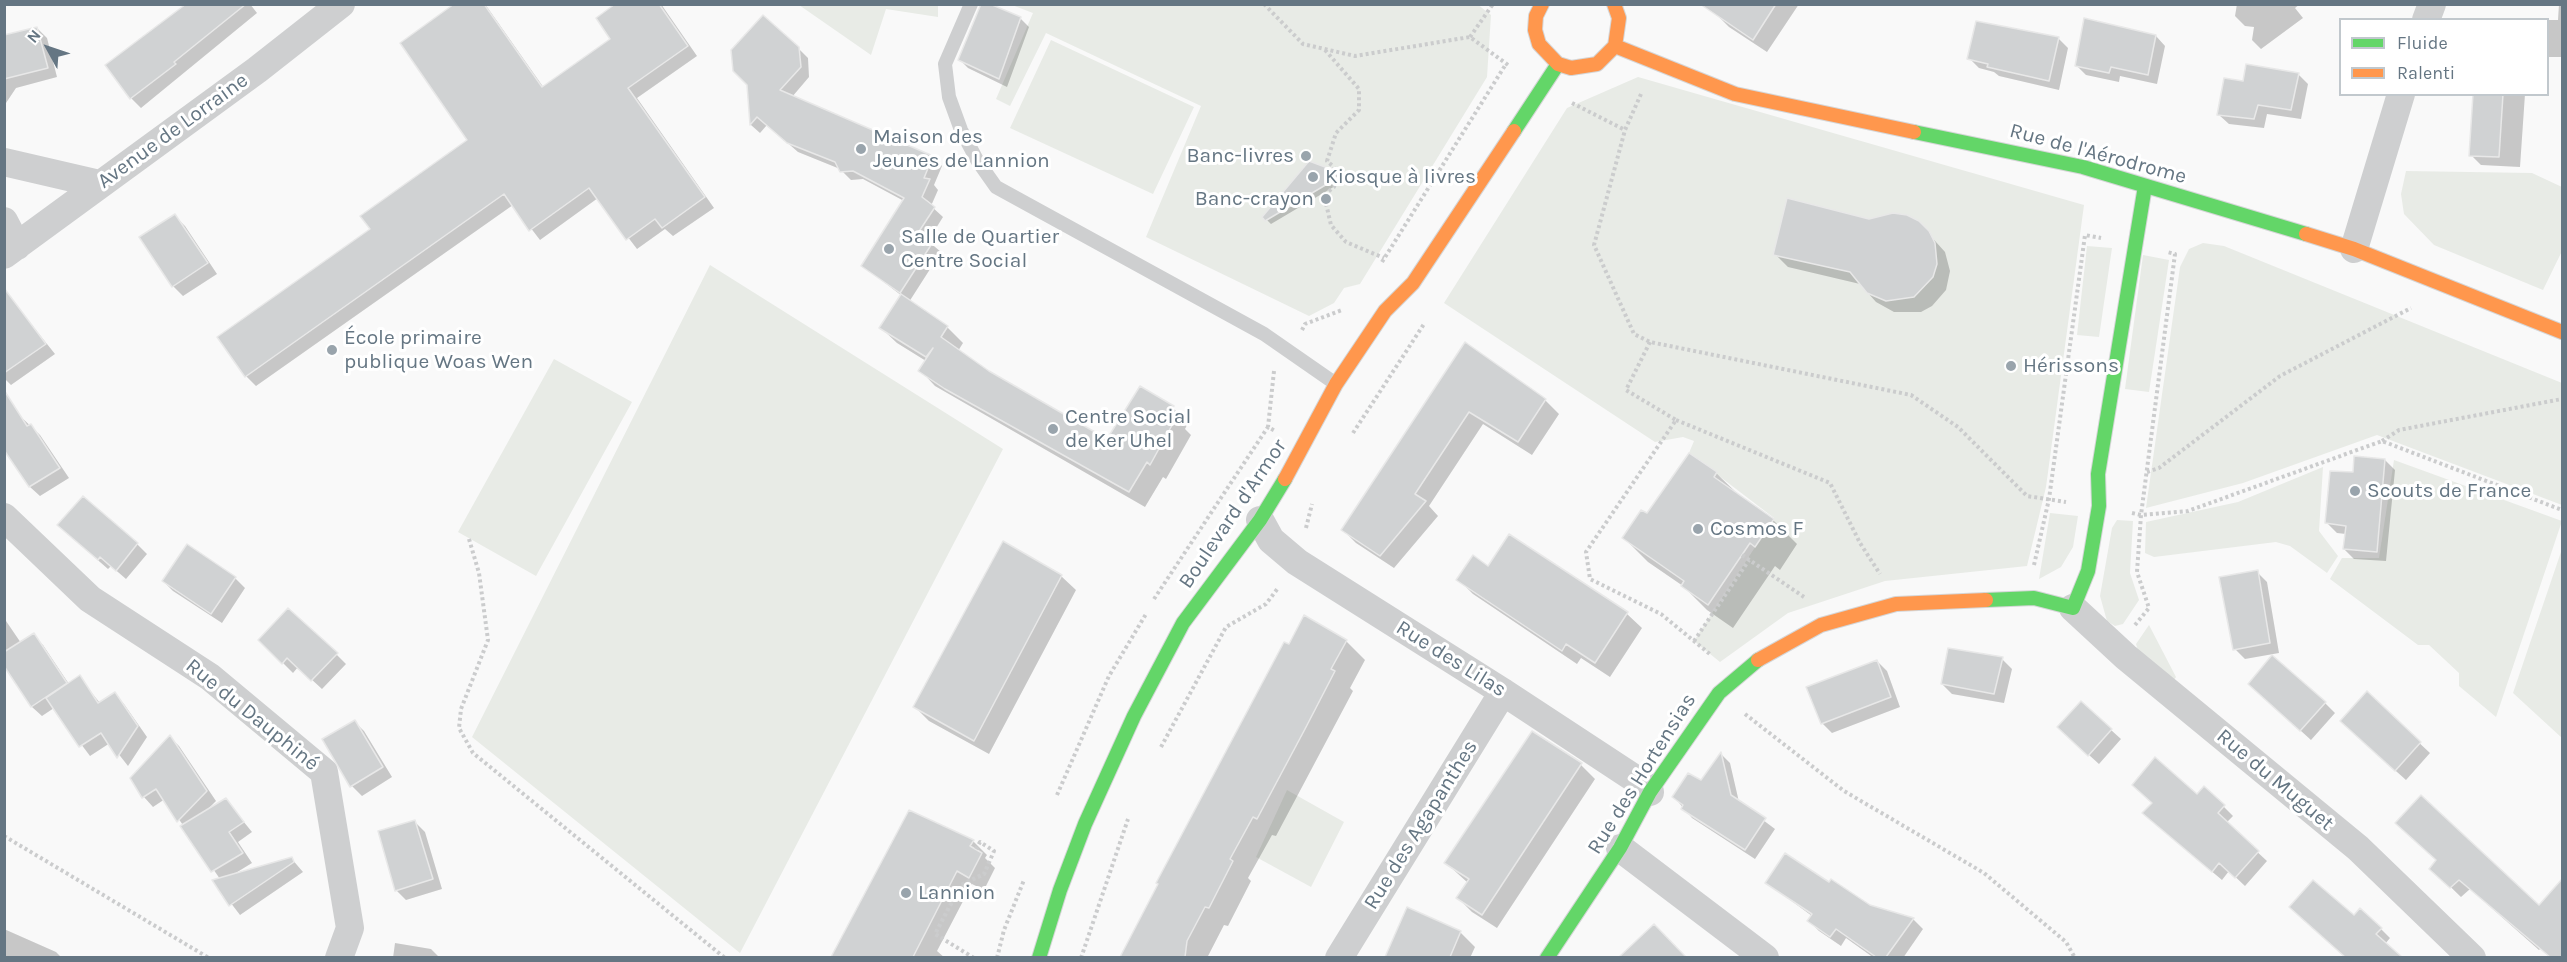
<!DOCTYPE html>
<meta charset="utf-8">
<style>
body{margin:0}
#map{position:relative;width:2567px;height:962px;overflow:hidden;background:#f9f9f9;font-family:Karla,sans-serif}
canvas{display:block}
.frame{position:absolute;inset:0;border:6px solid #657683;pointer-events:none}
.legend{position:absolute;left:2339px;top:18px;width:210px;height:78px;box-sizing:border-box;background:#fff;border:2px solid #c1c8cd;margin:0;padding:8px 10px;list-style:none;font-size:18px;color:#657683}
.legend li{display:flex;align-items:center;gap:12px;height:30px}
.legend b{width:30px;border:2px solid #c1c8cd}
.north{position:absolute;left:18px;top:18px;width:60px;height:60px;-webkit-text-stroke:4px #fff;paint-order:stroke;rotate:310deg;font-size:16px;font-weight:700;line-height:24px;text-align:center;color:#657683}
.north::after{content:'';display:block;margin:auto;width:21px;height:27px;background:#657683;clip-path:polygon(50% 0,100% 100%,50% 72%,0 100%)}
</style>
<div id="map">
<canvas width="2567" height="962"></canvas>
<div class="frame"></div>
<ul class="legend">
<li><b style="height:8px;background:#63d668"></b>Fluide</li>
<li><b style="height:8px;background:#ff974d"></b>Ralenti</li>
</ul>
<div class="north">N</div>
</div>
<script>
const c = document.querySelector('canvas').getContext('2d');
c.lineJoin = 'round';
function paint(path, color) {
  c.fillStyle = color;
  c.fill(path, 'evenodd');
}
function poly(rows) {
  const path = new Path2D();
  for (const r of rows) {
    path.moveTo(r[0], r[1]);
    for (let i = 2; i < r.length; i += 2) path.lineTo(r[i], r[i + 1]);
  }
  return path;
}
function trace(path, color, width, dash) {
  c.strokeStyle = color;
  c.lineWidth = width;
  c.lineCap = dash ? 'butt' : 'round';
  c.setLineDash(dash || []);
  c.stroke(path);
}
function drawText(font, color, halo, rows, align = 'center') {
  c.font = font + ' Karla,sans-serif';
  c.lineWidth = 6;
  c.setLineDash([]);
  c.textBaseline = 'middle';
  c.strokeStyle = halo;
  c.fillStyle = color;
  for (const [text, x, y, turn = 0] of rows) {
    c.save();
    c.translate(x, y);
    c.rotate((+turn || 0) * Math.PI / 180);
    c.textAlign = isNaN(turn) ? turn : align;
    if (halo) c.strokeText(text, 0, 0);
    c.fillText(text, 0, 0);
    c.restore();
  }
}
paint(poly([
 [1477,4,1491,15,1487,77,1360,284,1344,288,1334,303,1309,316,1146,237,1201,106,1046,33,1010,106,996,99,1033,13,1012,5],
 [799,5,938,5,938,17,886,9,871,55],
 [1051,40,1194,107,1153,194,1010,128],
 [1638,77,2084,205,2046,487,2027,566,1885,581,1788,613,1720,662,1694,641,1774,518,1689,453,1694,441,1683,437,1655,442,1444,303,1567,108],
 [2406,171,2532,173,2562,187,2562,251,2543,290,2434,245,2404,214,2401,194],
 [2203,243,2224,246,2562,383,2562,505,2377,435,2243,483,2146,508,2180,267,2189,249],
 [2087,246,2112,248,2099,337,2077,335],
 [2143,255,2169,260,2149,392,2125,389],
 [710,265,1003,449,740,953,472,737],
 [554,359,632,402,536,576,458,532],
 [2394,460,2562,521,2496,717,2459,686,2459,673,2429,645,2418,645,2330,579,2342,558,2379,558],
 [2323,467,2319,531,2338,556,2327,573,2290,546,2276,542,2154,557,2145,553,2146,522,2238,502],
 [2050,513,2078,516,2073,547,2061,567,2039,579],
 [2117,520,2133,521,2130,573,2139,600,2123,624,2115,626,2107,621,2100,596,2112,528],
 [2562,549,2562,738,2513,693],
 [2149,625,2176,677,2174,680,2138,650,2136,644],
 [1287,790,1344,822,1311,887,1256,857]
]), '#e8ebe6');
paint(poly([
 [184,4,250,4,257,13,141,108,131,98,185,7],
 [457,4,485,4,544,88,612,40,618,4,661,4,697,56,637,98,714,208,673,236,665,229,637,249,598,198,540,240,513,205,256,386,246,376,372,229,469,140],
 [1706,4,1799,4,1767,52,1729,27],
 [2237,4,2300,4,2295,8,2303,18,2261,49,2252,40,2254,27,2245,26,2235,16],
 [2559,4,2562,4,2562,57,2548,57,2548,20,2558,20],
 [1020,18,1029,27,1007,87,968,68,960,60],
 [2493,18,2540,20,2493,20],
 [37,28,47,38,57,77,16,88,4,106,4,37],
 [2156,36,2165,46,2157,84,2120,76,2119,82,2086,75,2076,65],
 [2058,38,2068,48,2059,90,1999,76,1994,72,1979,68,1969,58],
 [798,48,808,58,809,77,792,97,933,157,942,166,934,185,938,190,931,206,943,217,928,241,941,252,909,302,947,327,963,343,958,351,989,372,1107,441,1173,408,1188,423,1185,429,1191,435,1166,479,1163,477,1145,507,935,386,920,370,926,361,897,343,881,328,902,296,863,266,904,201,863,179,851,180,840,169,798,152,767,125,760,133,751,125,749,85],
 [2298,74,2308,84,2301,119,2267,114,2264,128,2229,124,2219,115,2244,83],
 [2474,94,2525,94,2520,167,2481,165,2471,155],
 [1310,163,1343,175,1347,179,1271,224,1264,217],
 [175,216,185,226,217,274,183,296,173,286],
 [1869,221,1918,222,1945,252,1950,271,1946,290,1932,306,1921,312,1894,312,1876,302,1860,284,1788,267,1775,254],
 [16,305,55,354,11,385,4,378,4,313],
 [1472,348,1545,400,1559,414,1532,455,1483,424,1429,506,1438,516,1394,568,1356,543,1343,530],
 [18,414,40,435,69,478,40,496,30,487,4,448],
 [2385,460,2395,470,2386,561,2354,559,2344,549,2346,534,2337,533,2327,523,2354,474],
 [1716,473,1741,497,1773,520,1797,544,1780,570,1775,566,1733,628,1707,610,1683,586,1648,562,1624,538,1647,516],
 [69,535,137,544,147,554,126,579,111,566,108,569],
 [1509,536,1627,614,1642,628,1610,677,1581,658,1577,664,1473,594,1458,579,1488,568],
 [2257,572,2267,582,2279,653,2245,659,2235,649],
 [1061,576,1076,590,989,754,929,721,915,707],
 [235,578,245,588,222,623,173,591,163,581],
 [1305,617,1346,641,1365,660,1350,688,1353,691,1276,836,1272,835,1248,878,1251,881,1228,926,1224,925,1207,958,1122,958],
 [4,618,21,643,33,635,43,645,69,684,79,677,100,703,115,694,124,704,147,737,128,766,110,743,90,756,54,708,42,716,32,707,7,667,4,669],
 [260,640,336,654,346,664,322,689,298,667,293,673],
 [2002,659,2012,669,2004,703,1952,694,1942,684],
 [1877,661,1887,671,1900,707,1832,733,1822,723],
 [2260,694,2325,703,2335,713,2311,740],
 [2367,694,2430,753,2406,780,2351,731],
 [354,721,364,731,392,777,362,796,352,786,328,747],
 [2111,730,2121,739,2099,764,2069,737],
 [170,737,179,746,216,801,208,809,226,800,252,832,238,842,252,863,234,874,291,858,303,872,240,915,214,881,220,879,165,799,153,807,144,797],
 [1721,754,1730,763,1739,802,1775,829,1755,859,1692,818,1674,797,1701,782],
 [1581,765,1595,779,1497,928,1472,912,1458,898,1468,883,1446,863],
 [2197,796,2214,797,2233,816,2226,823,2267,861,2245,886,2229,871,2222,880,2153,822],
 [910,812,973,841,987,855,985,858,995,868,984,890,972,884,937,951,945,958,833,958],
 [415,822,425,832,442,889,406,900,396,890],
 [2431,868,2539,907,2552,892,2562,902,2562,958,2552,958,2542,947,2539,950,2470,889,2461,897],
 [1767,883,1913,919,1923,929,1903,958,1874,958,1846,938,1841,946,1819,931,1809,921,1812,916],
 [1408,909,1460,932,1475,947,1470,958,1387,958],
 [2300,917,2354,917,2381,929,2390,938,2385,944,2399,958,2346,958],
 [1654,926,1685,958,1631,958,1626,952],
 [4,929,56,952,62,958,4,958],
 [395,943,431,949,440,958,393,958]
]), '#0003');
const building = poly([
 [186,4,246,4,174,62,176,64,130,99,105,65,186,4],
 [454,4,484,4,542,87,610,39,596,18,615,4,659,4,688,46,628,88,705,197,662,228,655,219,626,240,589,188,529,231,504,194,245,377,217,337,370,229,360,216,467,140,400,43,454,4],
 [981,4,990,4,1021,17,999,79,958,60,981,4],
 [1700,4,1776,4,1753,40,1700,4],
 [763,15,799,47,801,67,780,90,933,156,924,178,930,179,922,197,935,207,918,233,933,242,900,293,861,266,904,198,853,171,840,172,835,162,787,143,757,117,750,125,747,85,733,71,731,50,763,15],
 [2084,18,2156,35,2148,75,2111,67,2109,73,2075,66,2084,18],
 [1976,21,2059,37,2049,81,1987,67,1988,64,1967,59,1976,21],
 [37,27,48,68,4,79,4,35,37,27],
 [2246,64,2299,73,2291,110,2258,105,2254,119,2217,115,2224,78,2243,81,2246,64],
 [2473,94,2503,94,2499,157,2469,156,2473,94],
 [1309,161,1344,174,1265,221,1262,217,1309,161],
 [1787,198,1869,219,1893,213,1907,215,1919,221,1929,231,1935,243,1937,264,1933,277,1914,297,1886,301,1867,293,1850,272,1773,255,1787,198],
 [175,214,208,263,172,287,139,237,175,214],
 [4,288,46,344,4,373,4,288],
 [901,294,948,326,941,337,989,371,1107,439,1140,386,1174,406,1169,414,1176,418,1150,465,1147,462,1129,492,945,389,918,371,933,348,926,357,879,328,901,294],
 [1465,342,1546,399,1518,442,1469,412,1415,494,1426,501,1380,556,1341,530,1465,342],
 [4,390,27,426,31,424,60,468,29,487,4,450,4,390],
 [1689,453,1717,472,1714,477,1774,519,1755,547,1750,543,1708,605,1681,586,1684,581,1622,538,1641,510,1647,513,1689,453],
 [2354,456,2385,459,2377,552,2343,549,2346,526,2325,523,2330,471,2353,472,2354,456],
 [83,496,138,543,116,571,100,557,98,560,57,525,83,496],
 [1509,534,1628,612,1595,663,1566,644,1562,651,1456,580,1473,555,1488,566,1509,534],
 [1003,541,1062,575,974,741,913,707,1003,541],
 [187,544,236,577,211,614,162,581,187,544],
 [2258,570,2270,643,2233,650,2219,577,2258,570],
 [288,608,338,653,311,681,287,658,282,664,258,640,288,608],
 [1304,615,1347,640,1331,669,1335,671,1305,729,1257,819,1253,817,1230,859,1233,861,1209,908,1205,907,1187,941,1185,957,1120,957,1158,884,1156,883,1284,642,1289,644,1304,615],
 [34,633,67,683,31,707,4,666,4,652,34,633],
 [1948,648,2003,657,1994,694,1941,684,1948,648],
 [2272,655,2326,702,2300,731,2248,684,2272,655],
 [1877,660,1891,697,1821,724,1806,687,1877,660],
 [80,675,98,703,115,692,138,726,117,758,101,733,79,747,46,698,80,675],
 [2367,691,2421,742,2395,771,2340,721,2367,691],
 [2081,701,2112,729,2088,756,2057,727,2081,701],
 [355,720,383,767,350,787,322,739,355,720],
 [1532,731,1582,763,1482,915,1456,898,1469,879,1444,863,1532,731],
 [170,735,207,791,177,822,156,789,142,798,130,778,170,735],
 [1721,752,1731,795,1766,818,1745,850,1681,809,1683,805,1672,797,1688,773,1701,780,1721,752],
 [2155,757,2197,794,2204,786,2215,796,2225,805,2218,813,2259,851,2235,878,2219,863,2212,872,2142,813,2152,803,2132,785,2155,757],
 [2421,795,2539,905,2562,879,2562,957,2550,957,2459,880,2450,888,2429,869,2436,860,2395,823,2421,795],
 [226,798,244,822,229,832,243,853,211,872,180,826,226,798],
 [909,810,974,840,970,846,982,853,969,878,957,871,913,957,831,957,909,810],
 [415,820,433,879,395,891,378,831,415,820],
 [1785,853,1829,882,1831,879,1870,905,1914,918,1886,957,1876,957,1836,929,1830,937,1807,921,1812,914,1765,883,1785,853],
 [292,857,294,862,229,906,212,880,292,857],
 [2313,880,2354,915,2360,908,2382,928,2376,934,2402,957,2345,957,2289,907,2313,880],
 [1407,907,1461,931,1450,957,1385,957,1407,907],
 [1654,924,1686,957,1619,957,1654,924]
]);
paint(building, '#d0d2d3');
trace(building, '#e8e8e8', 1.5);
const fast = poly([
 [1514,131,1558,64],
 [1914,132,2083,167,2306,234],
 [1986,600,2034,598,2073,608,2088,571,2099,506,2098,474,2145,186],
 [1039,958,1060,890,1085,824,1134,716,1183,623,1260,520,1285,479],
 [1547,958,1620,848,1650,792,1719,693,1758,660]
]);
const slow = poly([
 [1542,4,1536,16,1535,30,1539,44,1558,64,1571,68,1597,64,1615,46,1619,18,1614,4],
 [1615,46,1735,94,1914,132],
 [2306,234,2354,249,2562,332],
 [1285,479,1336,384,1385,311,1413,283,1514,131],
 [1758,660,1821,625,1896,604,1986,600]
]);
trace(fast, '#d5d6d7', 16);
trace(slow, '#d5d6d7', 16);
trace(poly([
 [1264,4,1303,44,1355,56,1470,37,1508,65],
 [1470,37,1493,4],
 [1325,50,1359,89,1359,110,1336,133,1327,161,1334,167,1336,179,1334,187,1324,195,1331,225,1346,242,1384,258],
 [1641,94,1625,130,1594,245,1634,334,1650,342,1911,395,1958,427,2027,496,2066,502],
 [1572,103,1625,130],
 [1382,262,1506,64],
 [1302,330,1305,324,1342,310],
 [1650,342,1626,390,1676,420,1586,552,1590,579,1661,614,1711,655],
 [1274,371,1268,427,1275,431],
 [1676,420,1830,483,1860,543,1880,574],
 [1353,433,1424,324],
 [2382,441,2399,430,2562,399],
 [2147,472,2159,468,2280,376,2411,308],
 [2132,513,2141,515,2175,254,2167,252],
 [1306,528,1312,504],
 [469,539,479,573,488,640,461,709,459,728,473,753,725,958],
 [1742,555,1804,597],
 [2034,565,2049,499,2085,235,2101,238],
 [1154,599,1268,427],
 [2135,625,2149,608,2137,572,2141,515,2188,511,2382,441,2562,510],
 [1694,641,1749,560],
 [1745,714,1844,791,1984,873,2066,942,2075,958],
 [1161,747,1226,627,1266,604,1278,588],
 [1057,795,1109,676,1146,614],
 [4,836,209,958],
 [974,958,935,934,961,885,984,874,994,851,980,842,976,849],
 [997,958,1004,930,1024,880],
 [1081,958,1128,819]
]), '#cbcccd', 4, [3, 3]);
trace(poly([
 [971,4,945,64,949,97,961,130,977,160,996,187,1264,334,1336,384]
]), '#cecfd0', 14);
trace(poly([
 [2426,20,2432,4],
 [4,162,99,184],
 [4,221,17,246],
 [2354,249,2401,94],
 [4,255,257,70,341,4],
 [4,517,90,599,210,677,324,772,350,928,339,958],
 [1260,520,1271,540,1297,562,1503,692,1643,784,1650,792],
 [2073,608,2126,657,2358,848,2472,958],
 [1620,848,1765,958],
 [1339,958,1503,692]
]), '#cecfd0', 28);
trace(fast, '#63d668', 14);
trace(slow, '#ff974d', 14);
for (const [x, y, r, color] of [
 [861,149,6,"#99a4ac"],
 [1306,156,6,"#99a4ac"],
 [1313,177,6,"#99a4ac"],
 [1326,199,6,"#99a4ac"],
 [889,249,6,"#99a4ac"],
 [332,350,6,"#99a4ac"],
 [2011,366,6,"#99a4ac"],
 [1053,429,6,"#99a4ac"],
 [2355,491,6,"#99a4ac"],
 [1698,529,6,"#99a4ac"],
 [906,893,6,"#99a4ac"]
]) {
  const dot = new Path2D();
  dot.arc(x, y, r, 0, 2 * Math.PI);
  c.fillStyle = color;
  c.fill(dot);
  trace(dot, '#fff', 2);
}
drawText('21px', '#657683', '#fff', [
 ["Avenue de Lorraine",173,131,-36],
 ["Rue de l'Aérodrome",2098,154,15],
 ["Boulevard d'Armor",1233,514,-56],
 ["Rue des Lilas",1451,659,32],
 ["Rue du Dauphiné",252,715,39],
 ["Rue des Hortensias",1642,774,-58],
 ["Rue du Muguet",2275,780,40],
 ["Rue des Agapanthes",1421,825,-58]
]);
drawText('21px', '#657683', '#fff', [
 ["Maison des",873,137],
 ["Jeunes de Lannion",873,161],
 ["Banc-livres",1294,156,"right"],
 ["Kiosque à livres",1325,177],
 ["Banc-crayon",1314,199,"right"],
 ["Salle de Quartier",901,237],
 ["Centre Social",901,261],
 ["École primaire",344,338],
 ["publique Woas Wen",344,362],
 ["Hérissons",2023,366],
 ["Centre Social",1065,417],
 ["de Ker Uhel",1065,441],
 ["Scouts de France",2367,491],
 ["Cosmos F",1710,529],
 ["Lannion",918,893]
], 'left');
</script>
